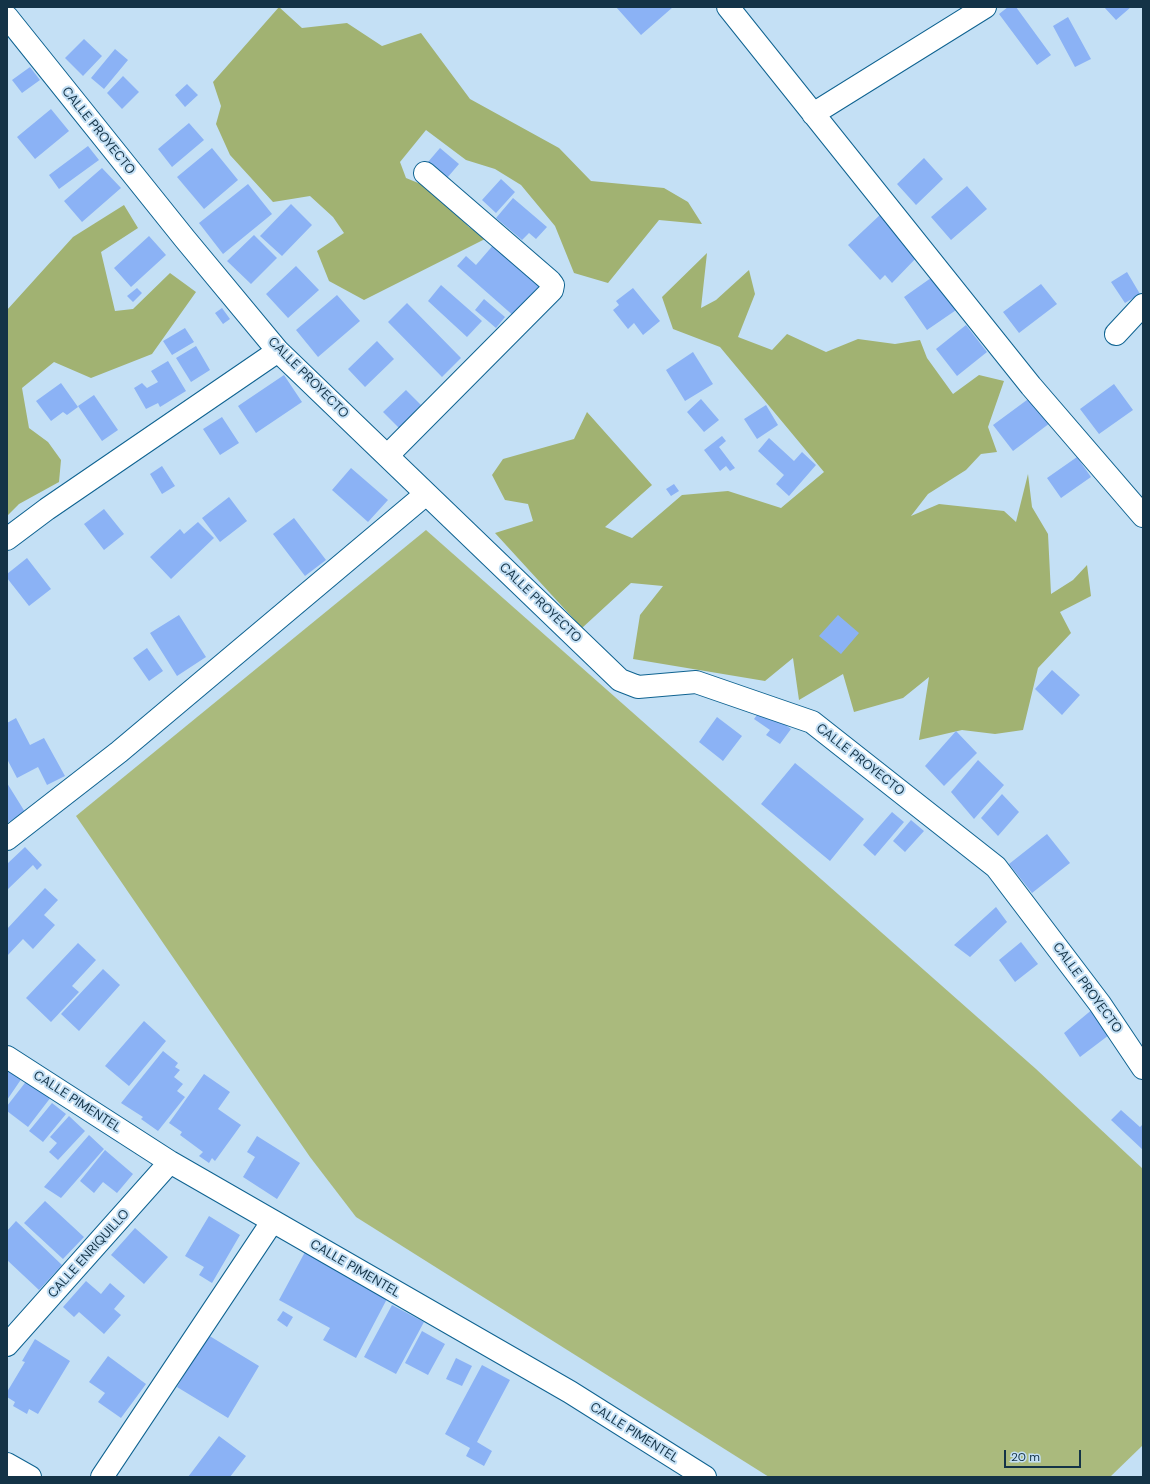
<!DOCTYPE html>
<style>
body{margin:0}
#map{position:relative;width:1150px;height:1484px;overflow:hidden;background:#c4e0f5;font-family:"DM Sans",sans-serif}
canvas{display:block}
.frame{position:absolute;inset:0;border:8px solid #143347;pointer-events:none}
.scale{position:absolute;left:1004px;top:1450px;width:77px;height:18px;box-sizing:border-box;border:2px solid #143347;border-top:0;padding-left:5px;font-size:12px;line-height:14px;white-space:nowrap;color:#143347;-webkit-text-stroke:3px #c4e0f5;paint-order:stroke}
</style>
<div id="map">
<canvas width="1150" height="1484"></canvas>
<div class="frame"></div>
<div class="scale">20 m</div>
</div>
<script>
const c = document.querySelector('canvas').getContext('2d');
c.lineJoin = 'round';
function paint(path, color) {
  c.fillStyle = color;
  c.fill(path, 'evenodd');
}
function poly(rows) {
  const path = new Path2D();
  for (const r of rows) {
    path.moveTo(r[0], r[1]);
    for (let i = 2; i < r.length; i += 2) path.lineTo(r[i], r[i + 1]);
  }
  return path;
}
function trace(path, color, width, dash) {
  c.strokeStyle = color;
  c.lineWidth = width;
  c.lineCap = dash ? 'butt' : 'round';
  c.setLineDash(dash || []);
  c.stroke(path);
}
function drawText(font, color, halo, rows, align = 'center') {
  c.font = font + ' "DM Sans",sans-serif';
  c.lineWidth = 4;
  c.setLineDash([]);
  c.textBaseline = 'middle';
  c.strokeStyle = halo;
  c.fillStyle = color;
  for (const [text, x, y, turn = 0] of rows) {
    c.save();
    c.translate(x, y);
    c.rotate((+turn || 0) * Math.PI / 180);
    c.textAlign = isNaN(turn) ? turn : align;
    if (halo) c.strokeText(text, 0, 0);
    c.fillText(text, 0, 0);
    c.restore();
  }
}
paint(poly([
 [426,530,1036,1069,1143,1169,1143,1445,1110,1477,769,1477,356,1217,310,1157,76,816]
]), '#aaba7d');
paint(poly([
 [279,7,302,28,347,23,382,46,421,33,470,99,559,148,591,181,664,188,688,202,702,224,659,220,608,283,574,273,555,226,521,185,495,169,466,160,426,130,400,162,406,178,428,187,469,227,487,238,364,300,329,281,317,251,344,233,333,217,310,196,273,202,230,155,216,124,221,106,213,82],
 [124,205,138,228,101,252,115,311,133,309,170,273,196,292,152,354,91,378,54,362,22,388,29,428,48,442,61,460,59,482,19,504,7,516,7,310,73,237],
 [707,253,701,308,716,300,749,270,755,294,738,337,772,350,787,334,826,352,858,339,895,344,920,340,927,358,953,394,979,375,1004,381,988,427,997,452,981,454,966,470,928,494,911,516,939,504,1004,511,1016,522,1028,474,1032,507,1048,534,1051,594,1073,580,1087,565,1091,596,1060,612,1071,633,1038,668,1023,730,995,734,962,730,919,740,929,677,903,698,854,712,843,674,799,700,793,658,765,681,633,659,640,615,663,586,631,583,582,628,495,533,533,521,528,504,505,500,492,475,503,459,574,439,587,412,652,485,605,527,632,538,682,495,728,491,781,508,824,472,720,347,673,329,662,297]
]), '#a1b272');
paint(poly([
 [616,7,673,7,641,35],
 [1008,7,1016,7,1051,55,1037,65,999,14],
 [1104,7,1131,7,1116,20],
 [1068,17,1091,59,1075,67,1053,26],
 [84,39,102,56,83,76,65,58],
 [115,49,128,60,104,89,91,78],
 [30,67,40,80,22,93,12,80],
 [123,76,139,92,122,109,107,93],
 [187,84,198,95,185,107,175,95],
 [51,109,69,131,35,159,17,137],
 [189,123,204,140,172,167,158,149],
 [88,146,99,160,59,189,49,175],
 [212,148,238,180,204,209,177,177],
 [440,148,459,164,447,178,428,162],
 [924,158,943,179,916,205,897,184],
 [102,168,121,188,82,222,64,201],
 [501,179,515,192,496,213,482,200],
 [248,184,272,214,223,254,199,223],
 [967,186,987,209,951,240,931,217],
 [513,198,547,227,536,239,529,233,522,240,496,218],
 [291,204,312,225,282,256,260,236],
 [881,214,919,255,892,283,885,275,880,280,848,245],
 [254,235,277,258,251,284,227,261],
 [149,236,166,255,131,287,114,268],
 [495,243,544,285,516,318,457,266,466,256,476,265],
 [296,266,319,290,288,318,266,294],
 [1127,272,1140,294,1125,303,1111,282],
 [938,273,962,306,927,330,904,297],
 [1041,284,1057,304,1019,333,1003,312],
 [441,285,482,321,467,337,428,301],
 [137,288,142,293,133,302,127,296],
 [633,288,660,321,643,335,634,323,628,329,613,310,619,305,616,301],
 [337,295,360,321,318,357,296,330],
 [484,299,505,317,496,328,475,310],
 [407,303,461,358,442,377,388,322],
 [222,308,230,319,223,324,215,313],
 [966,325,987,352,957,376,936,349],
 [185,328,194,342,172,355,163,341],
 [377,341,394,359,365,387,348,369],
 [196,346,210,370,191,382,176,358],
 [693,352,713,384,685,401,666,370],
 [168,361,186,391,160,407,158,403,146,409,134,388,142,383,147,388,158,382,151,371],
 [284,375,302,402,256,433,238,406],
 [61,383,78,407,67,415,63,412,51,421,36,401],
 [1114,384,1133,410,1099,434,1080,409],
 [406,390,421,405,399,428,383,412],
 [94,395,118,430,102,441,78,406],
 [1031,397,1050,423,1013,451,993,425],
 [701,399,719,420,704,432,687,412],
 [766,405,778,425,757,439,744,419],
 [222,417,239,443,220,455,203,429],
 [722,436,726,441,719,447,735,468,730,471,726,466,720,471,704,450],
 [769,438,794,461,802,452,816,465,789,496,776,484,784,475,758,451],
 [1077,457,1091,477,1061,498,1047,478],
 [162,466,175,486,162,494,150,474],
 [351,468,388,500,368,522,332,490],
 [674,484,679,491,671,496,666,489],
 [229,497,247,521,220,542,202,518],
 [104,509,124,534,104,550,84,524],
 [294,518,326,560,305,576,273,534],
 [198,522,214,538,171,579,150,557,180,529,184,534],
 [27,558,51,589,29,606,7,578,7,574],
 [179,615,206,657,177,676,150,633],
 [838,615,859,633,841,654,819,636],
 [147,648,163,671,149,681,133,658],
 [1052,670,1080,695,1062,715,1035,689],
 [762,708,791,729,780,744,766,735,770,730,754,719],
 [717,717,742,736,723,761,699,742],
 [16,718,30,745,44,738,65,776,47,785,38,767,17,778,7,759,7,723],
 [956,731,977,753,944,786,925,766],
 [978,760,1004,785,974,819,951,792],
 [795,763,864,819,830,861,761,804],
 [7,783,25,812,7,823],
 [1002,794,1019,812,998,836,981,818],
 [892,812,904,822,875,856,863,845],
 [911,820,924,831,905,852,893,841],
 [1047,834,1070,863,1032,893,1009,864],
 [25,847,42,865,37,870,33,865,7,890,7,864],
 [45,888,58,900,44,915,55,925,33,949,23,939,7,956,7,929],
 [996,907,1007,922,970,957,954,945],
 [1021,942,1038,964,1015,982,999,960],
 [78,943,96,960,72,986,79,992,51,1022,26,998],
 [103,969,120,985,79,1031,61,1014],
 [1094,1008,1113,1032,1080,1057,1064,1033],
 [144,1021,166,1041,129,1086,105,1066],
 [163,1051,178,1063,175,1067,180,1070,174,1077,183,1084,177,1091,185,1097,158,1131,141,1119,143,1117,121,1103],
 [10,1070,22,1078,7,1100,7,1074],
 [204,1074,230,1092,218,1109,241,1125,215,1161,212,1158,209,1163,199,1156,203,1152,180,1135,182,1132,169,1123],
 [28,1079,51,1097,28,1127,7,1111,7,1106],
 [52,1103,66,1114,43,1142,29,1131],
 [1121,1110,1140,1127,1143,1124,1143,1150,1111,1120],
 [69,1116,85,1131,58,1160,49,1152,57,1143,50,1137],
 [89,1135,104,1149,61,1198,44,1187],
 [257,1136,300,1163,277,1199,243,1177,255,1157,247,1152],
 [105,1150,133,1174,117,1193,103,1182,94,1193,80,1181],
 [45,1201,84,1237,63,1259,24,1223],
 [209,1216,240,1235,212,1283,199,1275,204,1267,185,1256],
 [16,1221,62,1265,39,1290,7,1260,7,1231],
 [135,1228,168,1257,144,1284,111,1255],
 [305,1252,388,1297,356,1358,323,1340,330,1328,279,1300],
 [86,1281,101,1294,110,1283,125,1296,114,1309,121,1315,104,1334,79,1312,74,1317,63,1307],
 [392,1305,424,1322,396,1374,364,1357],
 [283,1311,293,1317,287,1327,277,1320],
 [422,1331,445,1344,428,1375,405,1363],
 [208,1335,259,1366,228,1418,177,1387],
 [35,1339,70,1361,38,1414,29,1409,27,1414,13,1406,15,1402,7,1397,7,1392,25,1362,22,1361],
 [108,1356,146,1384,121,1418,98,1402,105,1393,89,1382],
 [456,1358,472,1366,462,1386,446,1379],
 [482,1365,510,1380,477,1442,492,1451,484,1466,466,1456,470,1448,445,1434],
 [219,1436,246,1456,230,1477,188,1477]
]), '#8bb2f5');
const street = poly([
 [728,7,1031,386,1143,516],
 [7,17,185,239,278,351,620,680,638,687,696,682,812,722,996,867,1100,1004,1143,1068],
 [813,114,985,7],
 [1116,334,1143,305],
 [387,456,552,290,553,285,550,281,425,173],
 [7,539,47,509,278,351],
 [7,839,119,752,426,494],
 [7,1057,170,1162,570,1392,705,1477],
 [7,1345,170,1162],
 [7,1464,30,1477],
 [102,1477,272,1222]
]);
trace(street, '#0f6391', 24);
trace(street, '#fff', 22);
drawText('13px', '#143347', '#c4e0f5', [
 ["CALLE PROYECTO",98,131,51],
 ["CALLE PROYECTO",308,378,45],
 ["CALLE PROYECTO",540,603,44],
 ["CALLE PROYECTO",860,760,38],
 ["CALLE PROYECTO",1087,988,54],
 ["CALLE PIMENTEL",77,1102,33],
 ["CALLE ENRIQUILLO",89,1254,-48],
 ["CALLE PIMENTEL",355,1269,30],
 ["CALLE PIMENTEL",634,1433,32]
]);
</script>
